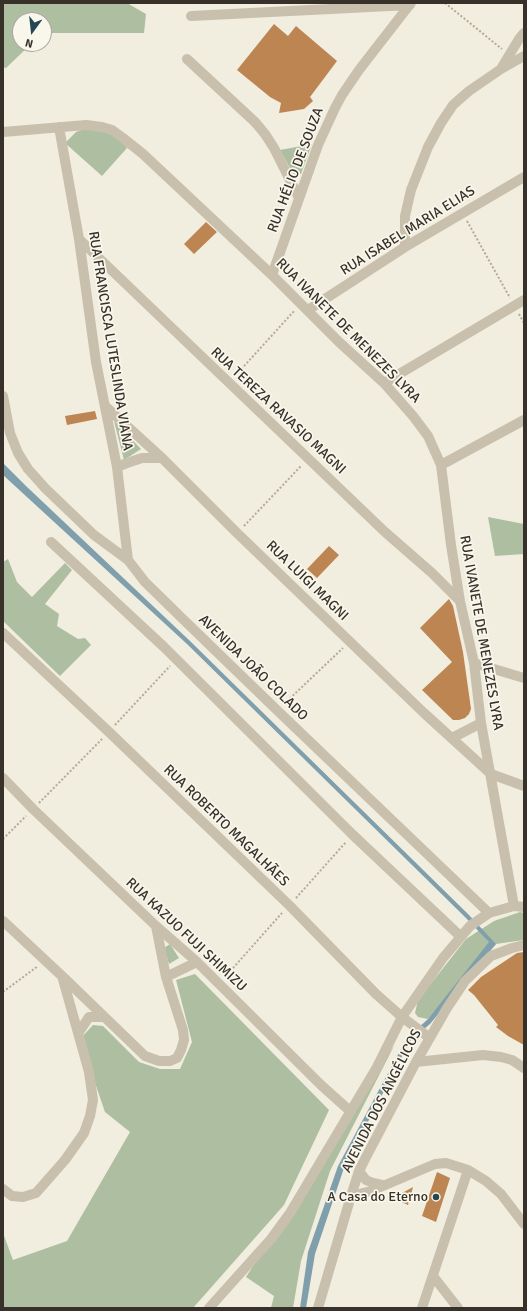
<!DOCTYPE html>
<meta charset="utf-8">
<style>
body{margin:0}
#map{position:relative;width:527px;height:1311px;overflow:hidden;background:#f1eddf;font-family:Signika,sans-serif}
canvas{display:block}
.frame{position:absolute;inset:0;border:4px solid #37312a;pointer-events:none}
.north{position:absolute;left:12px;top:12px;width:40px;height:40px;box-sizing:border-box;background:#f9f6eb;border:1px solid #aba79e;border-radius:50%;rotate:195deg;font-size:11px;font-weight:700;line-height:16px;text-align:center;color:#37312a}
.north::after{content:'';display:block;margin:auto;width:14px;height:18px;background:#234655;clip-path:polygon(50% 0,100% 100%,50% 72%,0 100%)}
</style>
<div id="map">
<canvas width="527" height="1311"></canvas>
<div class="frame"></div>
<div class="north">N</div>
</div>
<script>
const c = document.querySelector('canvas').getContext('2d');
c.lineJoin = 'round';
function paint(path, color) {
  c.fillStyle = color;
  c.fill(path, 'evenodd');
}
function poly(rows) {
  const path = new Path2D();
  for (const r of rows) {
    path.moveTo(r[0], r[1]);
    for (let i = 2; i < r.length; i += 2) path.lineTo(r[i], r[i + 1]);
  }
  return path;
}
function trace(path, color, width, dash) {
  c.strokeStyle = color;
  c.lineWidth = width;
  c.lineCap = dash ? 'butt' : 'round';
  c.setLineDash(dash || []);
  c.stroke(path);
}
function drawText(font, color, halo, rows, align = 'center') {
  c.font = font + ' Signika,sans-serif';
  c.lineWidth = 3.5;
  c.setLineDash([]);
  c.textBaseline = 'middle';
  c.strokeStyle = halo;
  c.fillStyle = color;
  for (const [text, x, y, turn = 0] of rows) {
    c.save();
    c.translate(x, y);
    c.rotate((+turn || 0) * Math.PI / 180);
    c.textAlign = isNaN(turn) ? turn : align;
    if (halo) c.strokeText(text, 0, 0);
    c.fillText(text, 0, 0);
    c.restore();
  }
}
paint(poly([
 [3,3,127,3,146,14,144,33,44,33,44,20,20,20,20,44,31,44,6,68,3,67],
 [92,126,112,130,127,148,102,176,65,143,76,132],
 [312,144,301,174,294,175,280,150],
 [114,421,141,449,124,460],
 [488,517,524,524,524,554,495,556],
 [8,559,17,582,32,597,65,563,72,570,45,604,59,614,57,626,78,639,85,638,91,645,60,676,3,621,3,562],
 [520,912,524,913,524,940,496,944,465,975,428,1019,418,1017,415,1013,418,1000,466,939,494,921],
 [170,944,179,958,169,964,164,948],
 [195,974,329,1110,284,1205,193,1308,3,1308,3,1233,13,1260,67,1241,130,1132,105,1112,80,1039,93,1025,103,1026,139,1062,160,1069,180,1069,192,1042,176,980],
 [395,1044,330,1171,301,1261,293,1308,271,1308,274,1296,246,1277]
]), '#adbfa0');
paint(poly([
 [3,463,26,486,190,641,469,915,496,944,430,1024,410,1041,344,1168,315,1254,306,1308,300,1308,308,1252,338,1166,407,1038,428,1019,489,942,466,918,187,644,3,475]
]), '#809fac');
paint(poly([
 [274,24,288,36,296,26,337,61,310,97,313,101,304,109,279,113,281,103,270,97,237,70],
 [206,222,217,232,194,254,184,244],
 [95,411,97,419,67,425,65,416],
 [329,546,339,555,317,578,307,569],
 [449,599,453,606,463,652,471,709,469,714,465,718,459,720,453,720,422,690,452,662,420,628],
 [524,952,524,1045,508,1036,496,1027,498,1025,474,995,468,990,481,977,517,953],
 [437,1172,450,1178,436,1222,422,1216],
 [413,1187,408,1205,393,1198]
]), '#bc8552');
trace(poly([
 [445,3,502,49],
 [467,221,510,298],
 [519,314,524,323],
 [236,375,295,310],
 [244,526,301,466],
 [284,704,343,648],
 [115,725,170,666],
 [39,803,102,739],
 [3,839,26,816],
 [296,898,346,842],
 [225,977,282,913],
 [3,992,38,966]
]), '#b4aa96', 2, [2, 2]);
trace(poly([
 [191,16,410,5],
 [187,59,255,122,265,134,274,148,299,198],
 [502,67,519,39,524,33],
 [59,127,79,239,96,362,117,467,128,560],
 [3,132,86,125,102,127,112,130,123,138,143,154,272,275,339,342,384,383,413,416,428,436,441,465,451,545,460,601,474,663,481,723,514,906],
 [79,239,385,532,432,573,460,601],
 [405,247,405,216,411,190,428,147,441,123,453,105,469,91,501,69,524,56],
 [272,275,318,145,335,108,342,95,359,70,411,3],
 [308,310,405,247,524,177],
 [384,383,524,300],
 [3,396,10,433,18,453,28,469,45,488,94,535,128,560,145,582,188,624,281,714,489,913],
 [105,406,162,458,237,533,424,713,491,774,524,786],
 [441,465,524,420],
 [117,467,127,463,142,458,162,458],
 [51,542,164,647,353,835,460,936],
 [3,633,109,732,289,905,376,994,402,1017,430,1038],
 [474,663,524,678],
 [452,738,481,723],
 [3,778,33,809,156,926,197,962,321,1085,350,1111],
 [3,921,62,976,145,1056,159,1061,170,1061,177,1058,181,1050,184,1040,183,1030,166,977,197,962],
 [156,926,166,977],
 [79,1032,89,1017,104,1017],
 [416,1062,483,1055,501,1057,512,1060,524,1068],
 [359,1171,366,1180,373,1183,382,1185],
 [3,1189,12,1196,23,1197,36,1193,65,1160,84,1133,90,1116,93,1100,89,1072,62,976],
 [351,1196,371,1191,435,1164,446,1163,468,1170,486,1181,501,1194,524,1224],
 [433,1276,458,1308],
 [209,1308,271,1239,290,1213,377,1067,402,1017,443,958,470,926,489,913,514,906,524,907],
 [318,1308,351,1196,359,1171,365,1159,416,1062,447,1008,465,981,491,956,512,948,524,945],
 [422,1308,468,1170]
]), '#c8c0ac', 10);
for (const [x, y, r, color] of [
 [436,1197,4,"#234655"]
]) {
  const dot = new Path2D();
  dot.arc(x, y, r, 0, 2 * Math.PI);
  c.fillStyle = color;
  c.fill(dot);
  trace(dot, '#f9f6eb', 1.5);
}
drawText('14px', '#37312a', '#f9f6eb', [
 ["RUA HÉLIO DE SOUZA",296,170,-69],
 ["RUA ISABEL MARIA ELIAS",408,231,-32],
 ["RUA IVANETE DE MENEZES LYRA",348,331,45],
 ["RUA FRANCISCA LUTESLINDA VIANA",110,341,81],
 ["RUA TEREZA RAVASIO MAGNI",278,411,43],
 ["RUA LUIGI MAGNI",307,581,44],
 ["RUA IVANETE DE MENEZES LYRA",481,633,80],
 ["AVENIDA JOÃO COLADO",253,668,44],
 ["RUA ROBERTO MAGALHÃES",226,826,44],
 ["RUA KAZUO FUJI SHIMIZU",186,935,43],
 ["AVENIDA DOS ANGÉLICOS",382,1101,-63]
]);
drawText('14px', '#37312a', '#f9f6eb', [
 ["A Casa do Eterno",428,1197]
], 'right');
</script>
